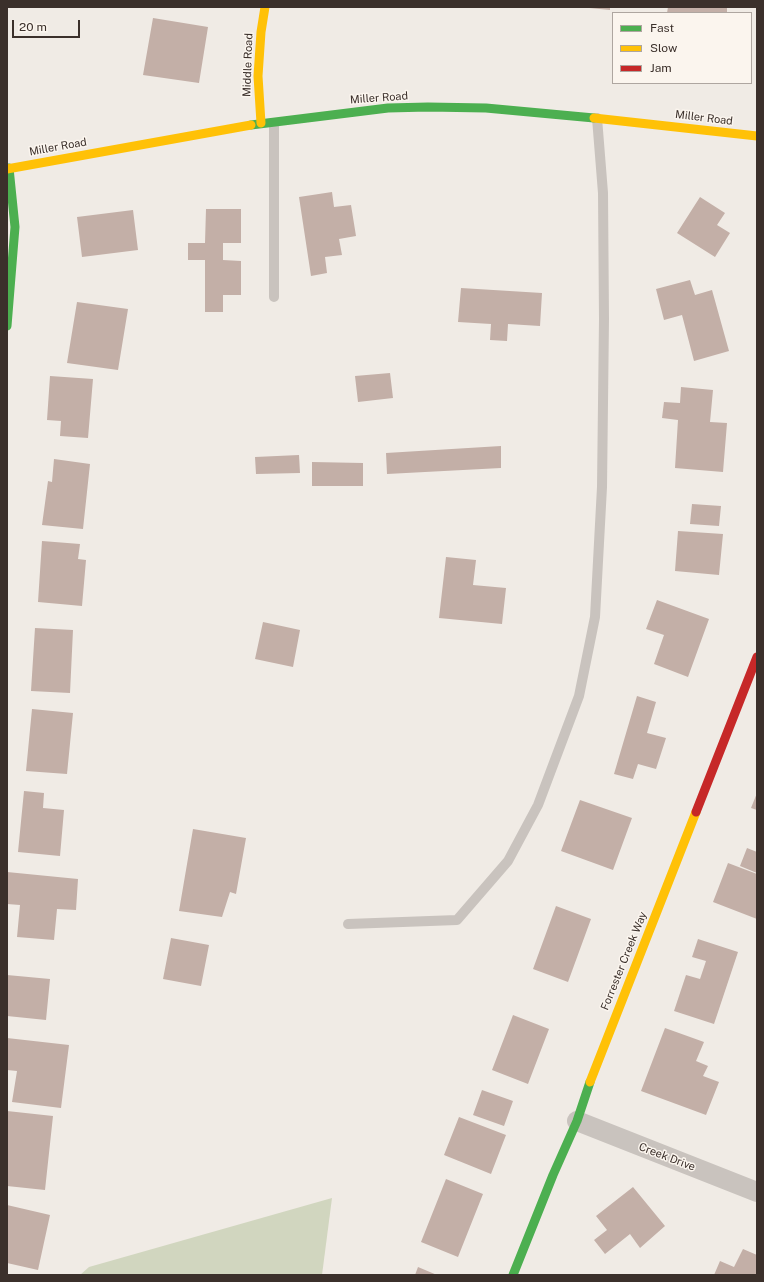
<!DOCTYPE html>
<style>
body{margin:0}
#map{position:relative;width:764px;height:1282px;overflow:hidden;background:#f0ebe5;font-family:"Public Sans",sans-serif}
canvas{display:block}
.frame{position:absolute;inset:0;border:8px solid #3b302b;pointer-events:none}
.legend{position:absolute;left:612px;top:12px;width:140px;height:72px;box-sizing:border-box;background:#fbf5ee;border:1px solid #aea6a0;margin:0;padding:5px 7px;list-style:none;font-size:12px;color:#3b302b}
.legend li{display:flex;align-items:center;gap:8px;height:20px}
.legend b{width:20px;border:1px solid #aea6a0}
.scale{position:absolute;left:12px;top:20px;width:68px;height:18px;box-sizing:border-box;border:2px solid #3b302b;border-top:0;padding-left:5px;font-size:12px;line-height:14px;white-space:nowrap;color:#3b302b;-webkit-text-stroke:3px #fbf5ee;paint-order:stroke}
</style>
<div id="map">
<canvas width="764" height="1282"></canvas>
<div class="frame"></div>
<ul class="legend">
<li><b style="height:5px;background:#4caf50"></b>Fast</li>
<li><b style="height:5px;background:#ffc107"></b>Slow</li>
<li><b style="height:5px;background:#c62828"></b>Jam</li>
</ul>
<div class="scale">20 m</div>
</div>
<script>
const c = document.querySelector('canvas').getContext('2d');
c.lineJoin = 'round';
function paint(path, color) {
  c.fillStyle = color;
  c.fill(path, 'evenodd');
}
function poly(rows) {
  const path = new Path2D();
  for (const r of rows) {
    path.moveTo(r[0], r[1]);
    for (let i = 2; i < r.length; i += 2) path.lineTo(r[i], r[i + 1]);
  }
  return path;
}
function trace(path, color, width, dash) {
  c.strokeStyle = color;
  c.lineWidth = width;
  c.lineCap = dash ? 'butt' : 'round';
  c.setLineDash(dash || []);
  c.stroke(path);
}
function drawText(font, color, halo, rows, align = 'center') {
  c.font = font + ' "Public Sans",sans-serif';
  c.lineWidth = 3;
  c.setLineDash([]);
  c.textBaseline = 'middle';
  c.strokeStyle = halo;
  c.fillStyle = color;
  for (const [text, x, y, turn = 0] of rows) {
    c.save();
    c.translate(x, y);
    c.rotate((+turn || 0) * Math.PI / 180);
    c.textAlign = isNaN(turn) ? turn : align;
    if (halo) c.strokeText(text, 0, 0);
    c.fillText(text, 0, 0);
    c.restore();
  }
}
paint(poly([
 [332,1198,322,1275,80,1275,89,1267]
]), '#d1d6bf');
paint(poly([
 [579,7,610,7,610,10],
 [668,7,727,7,727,13,667,13],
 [153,18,208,27,199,83,143,75],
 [332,192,334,207,351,205,356,236,339,239,342,255,325,257,327,273,311,276,299,197],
 [700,197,725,213,717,225,730,233,715,257,677,233],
 [206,209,241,209,241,243,223,243,223,260,241,261,241,295,223,295,223,312,205,312,205,260,188,260,188,243,205,243],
 [133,210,138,250,82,257,77,217],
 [690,280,695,295,712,290,729,351,694,361,682,315,664,320,656,289],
 [461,288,542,293,540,326,508,324,507,341,490,340,491,324,458,322],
 [77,302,128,309,118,370,67,363],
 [390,373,393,398,358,402,355,376],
 [50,376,93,379,88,438,60,436,61,421,47,420],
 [681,387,713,390,710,422,727,423,723,472,675,468,678,420,662,418,664,402,680,403],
 [501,446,501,468,387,474,386,453],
 [299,455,300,473,256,474,255,457],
 [54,459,90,464,83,529,42,525,48,481,52,482],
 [312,462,363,463,363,486,312,486],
 [692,504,721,506,719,526,690,524],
 [678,531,723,534,719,575,675,571],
 [42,541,80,544,78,559,86,560,82,606,38,602],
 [446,557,476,560,473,585,506,588,502,624,439,618],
 [657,600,709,619,688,677,654,664,664,635,646,629],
 [263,622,300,630,293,667,255,659],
 [35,628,73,630,70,693,31,691],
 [637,696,656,702,647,733,666,738,656,769,638,764,633,779,614,774],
 [32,709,73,713,67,774,26,771],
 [24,791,44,793,43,808,64,810,60,856,18,852],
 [757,793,757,810,751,808],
 [580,800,632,818,613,870,561,851],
 [193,829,246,838,236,894,230,892,222,917,179,911],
 [747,848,757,852,757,873,740,866],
 [728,863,757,874,757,919,713,902],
 [7,872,78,879,76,910,57,909,54,940,17,937,20,905,7,904],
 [556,906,591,919,568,982,533,969],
 [171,938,209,945,201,986,163,979],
 [698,939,738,952,714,1024,674,1011,686,975,700,979,706,961,692,957],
 [7,975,50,979,46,1020,7,1016],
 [513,1015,549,1029,528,1084,492,1070],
 [665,1028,704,1042,696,1061,708,1066,703,1076,719,1082,706,1115,641,1091],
 [7,1038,69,1045,61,1108,12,1102,17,1071,7,1070],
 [482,1090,513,1101,504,1126,473,1115],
 [7,1111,53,1116,45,1190,7,1186],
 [459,1117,506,1135,491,1174,444,1155],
 [446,1179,483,1194,458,1257,421,1242],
 [633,1187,665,1226,640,1248,630,1234,605,1254,594,1240,607,1230,596,1216],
 [7,1205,50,1215,38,1270,7,1263],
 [743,1249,757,1255,757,1275,714,1275,720,1261,734,1267],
 [418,1267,437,1275,415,1275]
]), '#c3afa7');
trace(poly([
 [274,297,274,123],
 [348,924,457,920,508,861,538,805,579,696,595,617,602,487,604,319,603,193,597,118]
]), '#c9c3be', 10);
trace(poly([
 [577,1121,757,1192]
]), '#c9c3be', 20);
trace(poly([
 [251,125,388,108,428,107,486,108,594,118],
 [7,326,15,227,9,168],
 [513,1275,553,1175,577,1121,590,1082]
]), '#4caf50', 9);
trace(poly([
 [594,118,757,136],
 [261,123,258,76,261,32,265,7],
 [7,169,251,125],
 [590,1082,696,812]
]), '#ffc107', 9);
trace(poly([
 [696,812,757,657]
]), '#c62828', 9);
drawText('11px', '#3b302b', '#fbf5ee', [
 ["Middle Road",248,65,-88],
 ["Miller Road",379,98,-4],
 ["Miller Road",704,118,7],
 ["Miller Road",58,147,-10],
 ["Forrester Creek Way",624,961,-68],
 ["Creek Drive",667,1157,21]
]);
</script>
